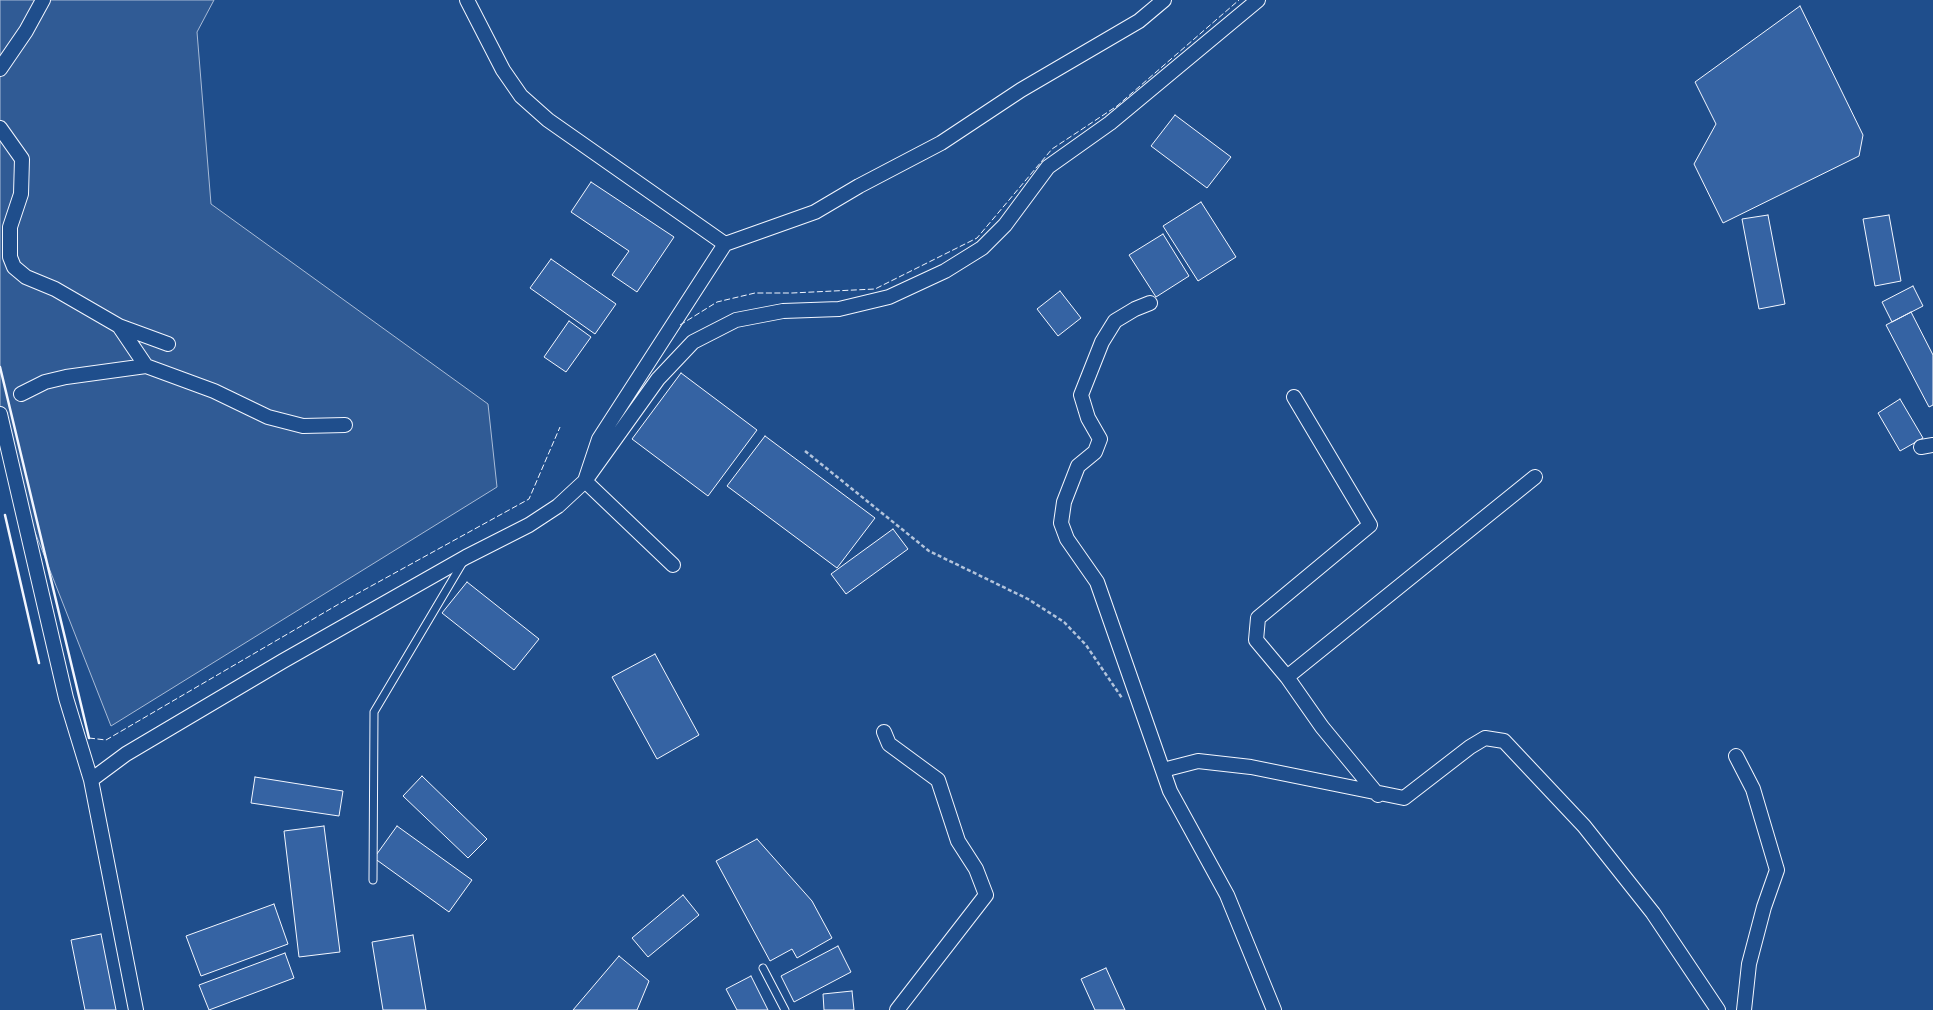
<!DOCTYPE html>
<style>
body{margin:0}
canvas{display:block;background:#1f4e8c}
</style>
<canvas width="1933" height="1010"></canvas>
<script>
const c = document.querySelector('canvas').getContext('2d');
c.lineJoin = 'round';
function paint(path, color) {
  c.fillStyle = color;
  c.fill(path, 'evenodd');
}
function poly(rows) {
  const path = new Path2D();
  for (const r of rows) {
    path.moveTo(r[0], r[1]);
    for (let i = 2; i < r.length; i += 2) path.lineTo(r[i], r[i + 1]);
  }
  return path;
}
function trace(path, color, width, dash) {
  c.strokeStyle = color;
  c.lineWidth = width;
  c.lineCap = dash ? 'butt' : 'round';
  c.setLineDash(dash || []);
  c.stroke(path);
}
const built = poly([
 [0,0,214,0,197,32,211,204,488,404,497,487,111,726,0,443,0,0]
]);
paint(built, '#305b95');
trace(built, '#a8bbd7', 1);
const building = poly([
 [1800,6,1863,135,1859,156,1723,223,1694,164,1716,124,1695,82,1800,6],
 [1175,115,1231,157,1207,188,1151,146,1175,115],
 [591,182,674,237,637,292,612,275,629,251,571,212,591,182],
 [1201,202,1236,257,1198,281,1163,226,1201,202],
 [1768,215,1785,304,1759,309,1742,219,1768,215],
 [1889,215,1901,281,1875,286,1863,219,1889,215],
 [1163,234,1189,276,1156,297,1129,255,1163,234],
 [551,259,616,304,595,334,530,288,551,259],
 [1913,286,1923,306,1892,322,1882,302,1913,286],
 [1060,291,1081,318,1058,336,1037,309,1060,291],
 [1911,312,1933,355,1933,405,1929,407,1886,325,1911,312],
 [569,321,591,337,566,372,544,357,569,321],
 [681,373,757,430,708,496,632,439,681,373],
 [1900,399,1923,438,1900,451,1878,413,1900,399],
 [765,436,875,518,837,568,727,486,765,436],
 [893,529,908,549,846,594,831,574,893,529],
 [467,582,539,639,514,670,442,613,467,582],
 [655,654,699,735,657,759,612,677,655,654],
 [422,776,487,839,468,858,403,796,422,776],
 [255,777,343,791,339,816,251,803,255,777],
 [324,826,340,952,299,957,284,831,324,826],
 [397,826,472,880,449,912,374,858,397,826],
 [757,839,812,901,832,938,797,958,792,949,770,961,716,861,757,839],
 [683,895,699,915,648,957,632,938,683,895],
 [274,904,288,944,201,976,186,936,274,904],
 [101,934,116,1010,85,1010,71,940,101,934],
 [413,935,426,1010,383,1010,372,942,413,935],
 [838,946,851,972,794,1002,781,976,838,946],
 [285,953,294,978,209,1010,199,985,285,953],
 [619,956,649,981,637,1010,573,1010,619,956],
 [1106,968,1125,1010,1095,1010,1081,979,1106,968],
 [751,976,768,1010,737,1010,726,989,751,976],
 [852,991,854,1010,824,1010,823,994,852,991]
]);
paint(building, '#3563a3');
trace(building, '#f2f6ff', 1);
const lane = poly([
 [373,880,374,712,463,562],
 [763,968,785,1010]
]);
const street = poly([
 [467,0,503,70,521,96,548,120,725,244,599,439,585,481,673,565],
 [0,69,26,31,43,0],
 [0,128,22,159,21,194,10,227,10,257,14,267,26,277,55,289,119,326,146,366,214,391,268,417,303,426,345,425],
 [725,244,815,212,859,186,941,143,1021,90,1139,21,1164,0],
 [1150,303,1135,309,1115,321,1102,342,1081,395,1088,418,1100,439,1095,452,1078,466,1064,502,1061,523,1067,539,1097,582,1170,791,1227,895,1274,1010],
 [119,326,168,344],
 [21,394,45,382,66,377,146,366],
 [0,414,66,698,91,780,136,1010],
 [1921,447,1933,445],
 [1287,677,1256,640,1258,618,1370,525,1294,397],
 [884,732,889,744,938,780,958,841,976,869,986,895,897,1010],
 [1736,756,1753,789,1777,870,1764,907,1749,964,1744,1010],
 [1163,770,1198,761,1251,767,1404,798,1470,747,1485,738,1504,741,1584,826,1653,913,1718,1010],
 [91,780,126,754,283,661,466,557,529,525,558,506,585,481,658,379,693,342,736,320,783,311,839,309,889,297,945,271,982,248,1005,225,1048,167,1110,123,1258,0],
 [1378,795,1322,727,1287,677,1535,477]
]);
trace(lane, '#f2f6ff', 9);
trace(street, '#f2f6ff', 16);
trace(poly([
 [805,451,929,551,1028,599,1064,622,1086,645,1122,698]
]), '#b3c4dc', 2.5, [4, 2.5]);
trace(lane, '#1f4e8c', 7);
trace(street, '#1f4e8c', 14);
trace(poly([
 [680,325,717,302,755,293,792,293,875,289,977,238,1052,149,1117,106,1239,0],
 [89,738,106,740,344,601,529,499,560,427]
]), '#f2f6ff', 1, [6, 2.5]);
trace(poly([
 [0,367,89,738],
 [5,515,39,663]
]), '#f2f6ff', 2.5);
</script>
